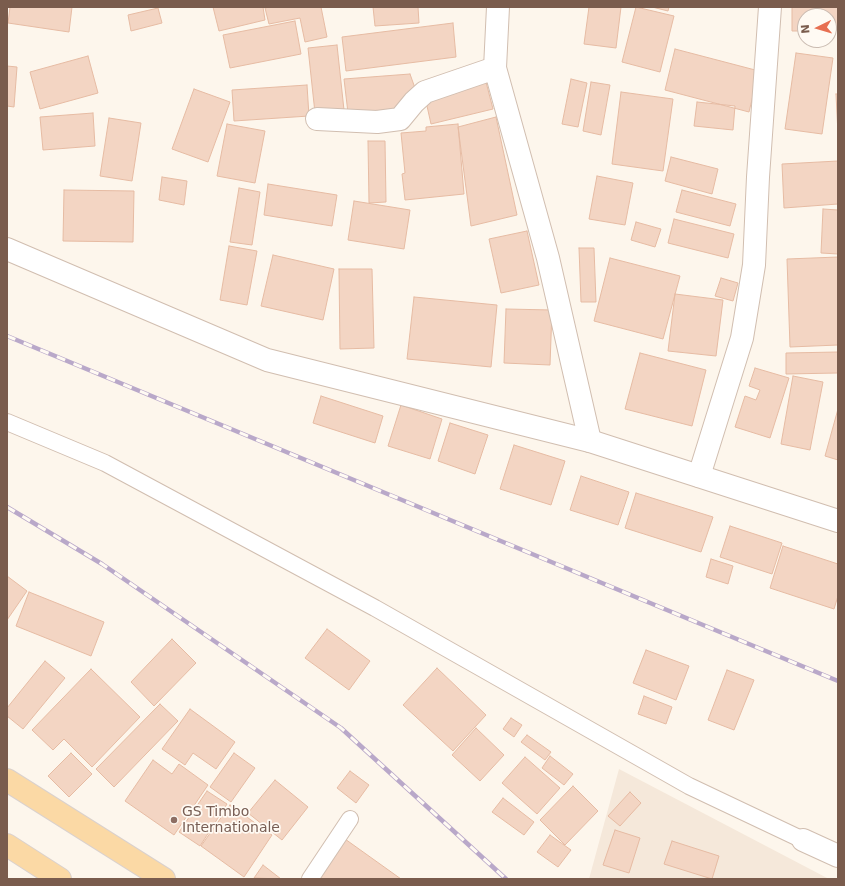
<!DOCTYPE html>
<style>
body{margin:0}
#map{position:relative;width:845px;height:886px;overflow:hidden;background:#fdf6ec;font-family:"DejaVu Sans",sans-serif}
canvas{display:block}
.frame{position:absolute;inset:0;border:8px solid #7a5c4d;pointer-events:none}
.north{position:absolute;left:797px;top:8px;width:40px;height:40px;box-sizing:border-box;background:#fffaf3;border:1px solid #cabbb1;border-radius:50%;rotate:265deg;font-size:11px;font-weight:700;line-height:16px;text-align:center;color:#7a5c4d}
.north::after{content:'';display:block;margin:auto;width:14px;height:18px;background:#e76f51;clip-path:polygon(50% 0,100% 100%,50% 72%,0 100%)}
</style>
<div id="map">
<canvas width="845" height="886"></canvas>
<div class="frame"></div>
<div class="north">N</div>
</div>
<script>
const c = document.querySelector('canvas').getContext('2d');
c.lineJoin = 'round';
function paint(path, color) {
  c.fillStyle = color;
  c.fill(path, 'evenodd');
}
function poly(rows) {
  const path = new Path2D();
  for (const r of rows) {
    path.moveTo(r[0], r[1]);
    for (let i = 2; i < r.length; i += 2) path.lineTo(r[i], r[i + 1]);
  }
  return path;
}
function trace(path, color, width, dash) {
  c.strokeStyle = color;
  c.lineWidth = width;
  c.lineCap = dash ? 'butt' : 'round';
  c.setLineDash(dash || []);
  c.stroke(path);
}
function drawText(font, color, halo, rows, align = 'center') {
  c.font = font + ' "DejaVu Sans",sans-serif';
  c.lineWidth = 3.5;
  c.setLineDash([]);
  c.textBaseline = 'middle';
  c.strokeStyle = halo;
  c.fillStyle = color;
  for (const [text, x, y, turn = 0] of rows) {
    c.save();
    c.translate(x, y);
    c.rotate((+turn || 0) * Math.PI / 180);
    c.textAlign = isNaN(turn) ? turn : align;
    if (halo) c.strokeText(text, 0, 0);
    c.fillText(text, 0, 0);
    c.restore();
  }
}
paint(poly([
 [619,769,829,879,589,879]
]), '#f5e8da');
const building = poly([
 [10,7,72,7,69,32,8,23,10,7],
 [213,7,263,7,265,20,219,31,213,7],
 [270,7,321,7,327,37,305,42,300,18,269,24,265,8,270,7],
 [373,7,418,7,419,23,375,26,373,7],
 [589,7,621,7,616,48,584,44,589,7],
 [636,7,674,16,660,72,622,62,636,7],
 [652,7,669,7,668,11,652,7],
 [792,7,838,7,838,30,829,30,829,16,805,16,805,31,792,31,792,7],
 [158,8,162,23,131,31,128,15,158,8],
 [295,21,301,54,230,68,223,35,295,21],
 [453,23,456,57,346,71,342,37,453,23],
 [337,45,344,110,315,113,308,48,337,45],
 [675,49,759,71,749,112,665,90,675,49],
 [796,53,833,58,822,134,785,129,796,53],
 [88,56,98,93,40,109,30,72,88,56],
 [7,66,17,67,14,107,7,106,7,66],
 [410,74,415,88,399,111,348,113,344,79,410,74],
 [571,79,587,83,578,127,562,124,571,79],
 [486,82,493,109,431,124,425,97,486,82],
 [591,82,610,85,601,135,583,131,591,82],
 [307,85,309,116,234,121,232,90,307,85],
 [194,89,230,102,208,162,172,149,194,89],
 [621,92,673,99,663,171,612,164,621,92],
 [836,94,838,94,838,134,836,94],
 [697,102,735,106,733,130,694,126,697,102],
 [93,113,95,146,43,150,40,117,93,113],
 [496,117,517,215,471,226,458,127,496,117],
 [109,118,141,123,132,181,100,176,109,118],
 [227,124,265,131,255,183,217,176,227,124],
 [458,124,464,194,405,200,402,174,405,173,401,133,426,131,426,127,458,124],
 [368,141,385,141,386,202,369,203,368,141],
 [671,157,718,169,712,194,665,181,671,157],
 [838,161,838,204,784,208,782,164,838,161],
 [597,176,633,183,625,225,589,219,597,176],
 [162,177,187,181,184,205,159,200,162,177],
 [268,184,337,195,332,226,264,215,268,184],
 [239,188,260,192,252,245,230,242,239,188],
 [64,190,134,191,133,242,63,241,64,190],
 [682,190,736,204,730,226,676,212,682,190],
 [354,201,410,210,404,249,348,240,354,201],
 [823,209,838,210,838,254,821,253,823,209],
 [674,219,734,234,728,258,668,243,674,219],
 [636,222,661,229,655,247,631,240,636,222],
 [527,231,539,285,501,293,489,239,527,231],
 [229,246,257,251,247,305,220,300,229,246],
 [579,248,594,248,596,302,581,302,579,248],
 [273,255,334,269,323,320,261,306,273,255],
 [838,257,838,345,790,347,787,259,838,257],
 [610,258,680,276,663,339,594,321,610,258],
 [339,269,372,269,374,348,340,349,339,269],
 [721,278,738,283,733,301,715,296,721,278],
 [675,294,723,300,716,356,668,351,675,294],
 [414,297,497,305,491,367,407,359,414,297],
 [506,309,552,310,550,365,504,363,506,309],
 [838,352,838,373,786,374,786,353,838,352],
 [640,353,706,370,692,426,625,409,640,353],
 [755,368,789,378,770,438,735,427,745,396,756,400,760,390,749,386,755,368],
 [793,376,823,382,810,450,781,444,793,376],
 [321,396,383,416,375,443,313,423,321,396],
 [401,405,442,419,430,459,388,446,401,405],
 [838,409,838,460,825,456,838,409],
 [450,423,488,435,475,474,438,461,450,423],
 [514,445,565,461,551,505,500,489,514,445],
 [581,476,629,492,618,525,570,510,581,476],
 [636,493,713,517,701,552,625,528,636,493],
 [730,526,782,543,772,574,720,557,730,526],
 [783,546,838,564,838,596,834,609,770,588,783,546],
 [711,559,733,566,728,584,706,577,711,559],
 [7,576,27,591,7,620,7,576],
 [29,592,104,622,91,656,16,626,29,592],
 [327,629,370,661,349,690,305,658,327,629],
 [172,639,196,663,154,706,131,682,172,639],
 [646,650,689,666,676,700,633,683,646,650],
 [45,661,65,678,23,729,7,716,7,708,45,661],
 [437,668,486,715,453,751,403,705,437,668],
 [91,669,140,717,92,767,64,739,53,750,32,730,91,669],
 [727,670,754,680,734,730,708,720,727,670],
 [644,696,672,707,666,724,638,714,644,696],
 [160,704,178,721,114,787,96,769,160,704],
 [190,709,235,742,216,769,193,753,185,765,162,749,190,709],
 [511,718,522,725,514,737,503,729,511,718],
 [476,728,504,755,480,781,452,755,476,728],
 [527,735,551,752,545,760,521,742,527,735],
 [71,753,92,774,69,797,48,776,71,753],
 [234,753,255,768,231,802,210,787,234,753],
 [550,756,573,774,564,785,542,768,550,756],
 [525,757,560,788,537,814,502,783,525,757],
 [153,760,172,774,179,764,208,785,174,835,125,801,153,760],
 [350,771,369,785,356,803,337,788,350,771],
 [275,780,308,807,282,840,248,813,275,780],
 [573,786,598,811,565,845,540,820,573,786],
 [207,791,227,804,200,846,179,832,207,791],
 [630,792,641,803,620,826,608,816,630,792],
 [503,798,534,822,524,835,492,812,503,798],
 [230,805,272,835,244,877,201,846,230,805],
 [615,830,640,838,629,873,603,865,615,830],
 [550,835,571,850,558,867,537,852,550,835],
 [345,839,401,879,317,879,345,839],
 [672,841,719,856,712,879,664,864,672,841],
 [263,865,281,879,254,878,263,865]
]);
paint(building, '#f3d5c3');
trace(building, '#e6bba3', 1);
const service = poly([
 [7,422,105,463,375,608,689,786,803,840],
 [310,879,350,819]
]);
const minor = poly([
 [498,7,495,68,548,258,590,441],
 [317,119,377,122,400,119,414,102,425,92,495,68],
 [699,476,742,338,754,265,758,177,770,7],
 [803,840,838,856]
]);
const tertiary = poly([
 [7,249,267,360,590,441,838,521]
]);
const primary = poly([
 [7,780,164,879],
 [7,845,60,879]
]);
trace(service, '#d1beb0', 18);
trace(minor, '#d1beb0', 24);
trace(tertiary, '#d1beb0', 24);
trace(primary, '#dad1cd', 24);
trace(service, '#fff', 16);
trace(minor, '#fff', 22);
trace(tertiary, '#fff', 22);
trace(primary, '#fbd9a5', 22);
const rail = poly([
 [7,336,838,681],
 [7,507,102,564,341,728,506,879]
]);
trace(rail, '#b9a8c9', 4.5);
trace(rail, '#fffaf3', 3, [9]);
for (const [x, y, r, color] of [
 [174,820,4,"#8d6e63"]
]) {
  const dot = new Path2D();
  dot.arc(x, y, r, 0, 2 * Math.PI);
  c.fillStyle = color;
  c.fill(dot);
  trace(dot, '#fffaf3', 1.5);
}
drawText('14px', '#785e54', '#fffaf3', [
 ["GS Timbo",182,812],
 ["Internationale",182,828]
], 'left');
</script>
